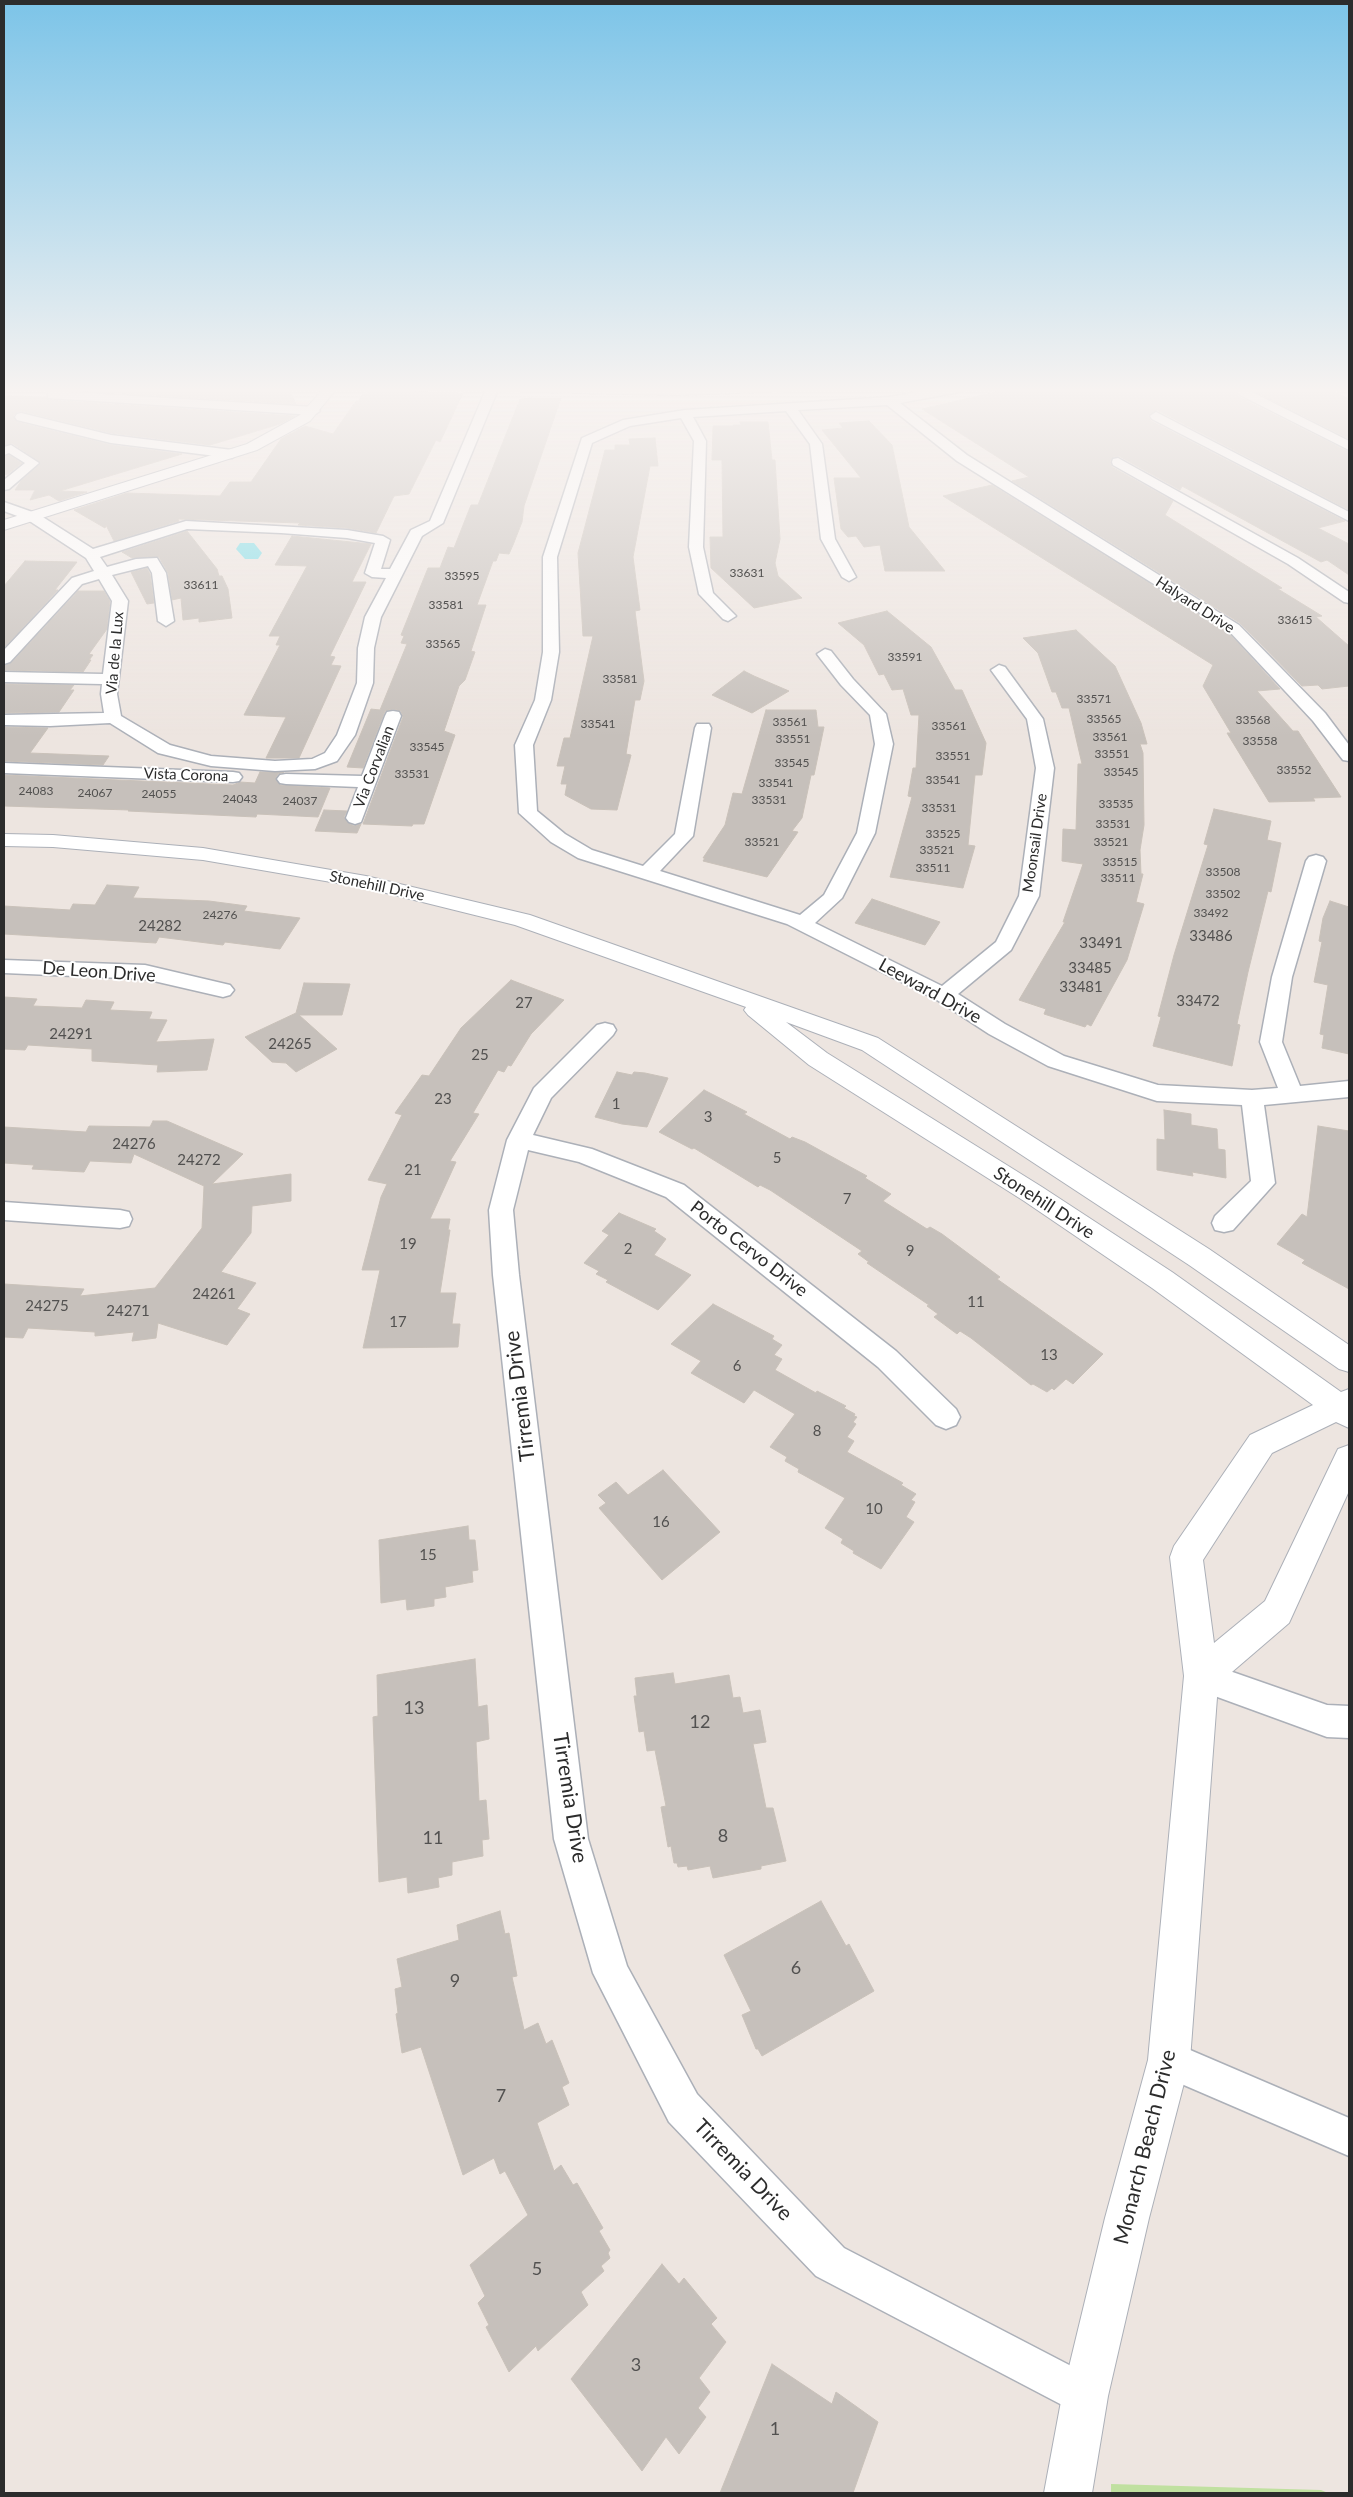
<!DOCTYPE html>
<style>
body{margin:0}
#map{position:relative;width:1353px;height:2497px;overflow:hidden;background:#ede5e0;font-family:Lato,sans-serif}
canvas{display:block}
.frame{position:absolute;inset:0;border:5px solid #2c2c2c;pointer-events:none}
</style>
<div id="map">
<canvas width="1353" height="2497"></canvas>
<div class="frame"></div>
</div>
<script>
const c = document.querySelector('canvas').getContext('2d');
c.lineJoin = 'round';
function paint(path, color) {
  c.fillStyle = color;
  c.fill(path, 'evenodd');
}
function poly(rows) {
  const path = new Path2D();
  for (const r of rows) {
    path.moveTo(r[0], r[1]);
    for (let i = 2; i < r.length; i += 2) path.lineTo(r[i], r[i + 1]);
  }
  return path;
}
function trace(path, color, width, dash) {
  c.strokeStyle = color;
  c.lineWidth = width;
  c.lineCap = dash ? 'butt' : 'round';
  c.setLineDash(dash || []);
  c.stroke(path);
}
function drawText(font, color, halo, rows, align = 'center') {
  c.font = font + ' Lato,sans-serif';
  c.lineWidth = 4;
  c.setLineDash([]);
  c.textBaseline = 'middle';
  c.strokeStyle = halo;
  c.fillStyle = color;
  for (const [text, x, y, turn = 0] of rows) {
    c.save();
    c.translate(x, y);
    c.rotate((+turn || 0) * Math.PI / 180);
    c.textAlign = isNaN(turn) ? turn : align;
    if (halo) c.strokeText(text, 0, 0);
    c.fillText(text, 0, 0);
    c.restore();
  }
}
paint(poly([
 [1111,2484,1321,2490,1328,2493,1111,2493]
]), '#c0e0a0');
paint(poly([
 [240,543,254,543,262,553,258,559,245,559,236,549]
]), '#7adde8');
const building = poly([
 [86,387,149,387,152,392,184,387,290,392,296,404,88,391,86,387],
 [1018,387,1242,387,1236,392,1239,397,1349,452,1349,510,1157,410,1148,416,1151,421,1345,521,1318,528,1349,544,1349,575,1327,560,1321,562,1182,486,1180,490,1119,456,1113,457,1110,461,1112,467,1173,501,1165,515,1282,588,1278,589,1322,616,1316,617,1349,646,1349,686,1322,689,1318,685,1302,686,1240,623,1012,481,1029,477,922,409,1018,387],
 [1246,387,1324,387,1349,399,1349,439,1246,387],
 [368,391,463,393,440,442,436,440,409,494,394,496,376,533,347,528,298,525,300,523,178,519,179,521,114,541,106,525,105,528,74,510,127,493,220,496,230,482,251,482,281,439,305,426,333,434,356,401,359,401,363,394,366,394,368,391],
 [4,396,46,397,48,400,295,416,280,424,210,445,111,433,21,411,17,412,13,416,17,422,111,445,182,454,60,491,87,492,59,501,49,495,30,500,35,490,15,490,21,481,41,463,12,443,4,445,4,396],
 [531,398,561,398,524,506,522,522,513,545,509,554,499,553,496,561,493,561,477,605,486,605,471,651,475,652,465,680,459,686,444,731,455,735,424,824,413,824,412,826,363,824,403,717,401,711,393,709,385,711,363,768,347,767,371,709,380,710,407,644,401,643,404,636,401,635,428,568,440,568,448,547,454,548,471,505,478,505,520,399,531,398],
 [869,421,892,445,909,527,945,571,885,571,880,545,864,547,856,536,848,537,841,529,834,478,861,478,822,430,843,428,839,423,869,421],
 [740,422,768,422,772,460,775,460,780,539,775,563,778,576,802,598,754,608,711,568,710,537,723,537,722,460,712,460,713,426,733,426,733,425,741,425,740,422],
 [655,438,658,466,650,466,633,557,640,610,635,611,644,681,640,700,635,700,626,754,631,755,617,810,591,809,565,795,567,784,561,784,565,766,557,766,564,738,570,738,593,636,583,636,578,553,605,450,615,450,615,445,630,445,629,439,655,438],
 [9,455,22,463,8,474,4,475,4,457,9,455],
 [992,485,1228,632,1280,689,1257,691,1293,731,1298,731,1341,797,1313,798,1315,801,1269,802,1227,733,1231,733,1203,686,1213,665,943,496,992,485],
 [187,531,217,569,219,576,222,576,228,589,232,618,199,622,199,618,183,620,181,598,172,600,168,573,159,557,132,558,122,552,187,531],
 [292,536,371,544,352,582,366,582,330,656,335,657,331,665,341,666,299,758,266,758,286,717,244,715,280,645,276,645,280,636,269,636,307,566,275,565,292,536],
 [25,561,77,562,55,590,58,590,4,648,4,586,25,561],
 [147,568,150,574,154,603,147,604,131,572,147,568],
 [78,591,104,591,110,601,107,629,89,654,93,655,89,660,91,660,83,672,4,670,4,666,11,663,78,591],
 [887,611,931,647,955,690,962,690,986,743,982,775,975,775,968,845,975,846,963,888,890,877,912,797,908,796,913,768,916,768,919,715,911,715,903,689,892,690,884,674,879,675,864,645,838,623,887,611],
 [1076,630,1115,666,1141,723,1147,744,1140,744,1143,753,1144,825,1140,850,1141,874,1143,874,1136,902,1144,904,1127,960,1091,1026,1087,1024,1085,1027,1044,1014,1046,1009,1019,1000,1065,922,1063,922,1083,864,1062,861,1063,829,1076,830,1078,764,1082,764,1069,708,1062,708,1056,692,1052,692,1038,653,1023,638,1076,630],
 [744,671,754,676,789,691,752,713,712,695,744,671],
 [4,684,74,685,70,690,74,690,59,712,4,713,4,684],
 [766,710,816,710,818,727,824,727,814,775,811,775,802,818,792,831,798,832,767,877,703,861,705,858,703,858,725,825,733,793,742,794,766,710],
 [4,727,48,728,30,753,109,756,103,765,4,761,4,727],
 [260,772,284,772,278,774,276,778,280,785,330,788,318,817,257,814,256,817,128,811,129,810,4,806,4,775,233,785,240,782,255,783,260,772],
 [1214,809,1271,821,1267,840,1281,843,1271,892,1268,891,1248,972,1237,1024,1240,1025,1232,1066,1153,1046,1161,1017,1158,1016,1174,955,1208,845,1204,844,1214,809],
 [324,810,347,811,344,817,348,823,354,826,361,824,357,833,315,831,324,810],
 [107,885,139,887,133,898,209,901,247,906,244,911,300,918,280,949,225,942,223,945,159,937,156,943,4,934,4,906,70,910,73,904,95,905,107,885],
 [872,899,940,922,925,945,855,923,872,899],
 [1330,901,1349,907,1349,1054,1322,1048,1324,1035,1320,1034,1328,985,1314,982,1322,942,1319,941,1323,918,1330,901],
 [511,980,564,1000,531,1034,511,1066,508,1065,504,1072,498,1070,473,1113,479,1114,450,1161,456,1162,430,1219,450,1219,448,1230,450,1230,440,1293,456,1293,452,1324,460,1324,458,1347,363,1348,380,1270,362,1270,381,1197,387,1184,368,1180,402,1115,395,1113,422,1075,429,1076,461,1028,511,980],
 [304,983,350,984,342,1015,299,1015,337,1049,296,1072,286,1063,272,1062,245,1037,296,1013,304,983],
 [4,997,37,999,33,1006,82,1008,86,1000,114,1002,110,1010,152,1012,149,1019,167,1020,156,1042,214,1039,207,1070,157,1072,158,1065,92,1061,92,1049,28,1045,25,1050,4,1049,4,997],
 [617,1072,632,1075,634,1072,645,1073,668,1078,647,1127,622,1124,595,1117,617,1072],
 [704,1090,747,1112,744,1114,790,1139,792,1137,805,1142,867,1176,865,1178,891,1194,883,1201,927,1229,930,1227,942,1234,1000,1277,997,1279,1103,1354,1073,1384,1066,1379,1054,1390,1052,1388,1047,1392,1033,1384,1031,1385,971,1338,960,1331,957,1334,934,1317,938,1314,927,1306,929,1305,867,1263,869,1262,858,1254,862,1251,770,1190,760,1185,758,1187,694,1148,692,1149,659,1132,704,1090],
 [1164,1110,1191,1114,1191,1125,1217,1129,1218,1149,1225,1150,1226,1178,1192,1172,1193,1176,1157,1170,1157,1139,1165,1140,1164,1110],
 [153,1121,167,1121,243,1154,212,1184,291,1174,291,1201,252,1206,251,1233,221,1272,256,1283,237,1309,250,1314,227,1345,158,1323,156,1338,132,1341,134,1332,95,1336,95,1332,28,1328,23,1338,4,1337,4,1284,84,1289,80,1296,155,1288,202,1228,204,1186,134,1154,131,1163,90,1161,84,1172,32,1169,34,1165,4,1163,4,1127,86,1132,89,1126,150,1127,153,1121],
 [1318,1126,1349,1131,1349,1289,1302,1263,1305,1260,1277,1244,1302,1214,1307,1217,1318,1126],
 [619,1213,656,1229,654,1231,666,1239,654,1255,691,1275,658,1310,606,1282,608,1280,596,1274,599,1271,584,1263,609,1235,602,1231,619,1213],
 [713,1304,774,1336,772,1339,782,1345,774,1355,782,1359,775,1370,816,1393,817,1391,846,1406,844,1408,855,1414,854,1416,857,1417,853,1422,856,1424,847,1437,854,1441,847,1452,903,1483,901,1485,916,1494,911,1500,915,1502,906,1517,914,1522,881,1569,853,1553,854,1551,841,1543,843,1539,825,1528,845,1498,798,1472,799,1469,785,1461,787,1457,770,1447,795,1414,754,1390,744,1403,691,1373,701,1361,671,1344,713,1304],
 [663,1470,720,1532,662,1580,599,1508,606,1503,598,1495,616,1482,628,1495,663,1470],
 [468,1526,469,1540,475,1540,478,1570,472,1571,473,1582,445,1587,446,1597,434,1599,434,1606,407,1610,406,1599,381,1603,379,1540,468,1526],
 [475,1659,478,1707,487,1705,489,1739,476,1742,479,1801,486,1800,489,1839,482,1840,483,1856,452,1862,452,1875,438,1878,439,1887,408,1893,407,1877,379,1882,373,1717,378,1716,377,1675,475,1659],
 [673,1673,675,1684,729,1675,733,1698,740,1697,743,1713,760,1710,766,1742,753,1744,766,1808,773,1808,786,1861,761,1866,761,1869,713,1878,710,1866,688,1870,687,1866,678,1867,677,1863,674,1863,671,1846,668,1847,661,1807,666,1806,655,1750,647,1751,644,1731,639,1732,634,1696,637,1696,635,1678,673,1673],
 [821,1901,846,1946,849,1944,874,1991,762,2056,758,2049,756,2049,742,2015,751,2011,724,1955,821,1901],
 [500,1911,505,1934,509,1933,517,1976,512,1977,524,2030,538,2023,546,2044,552,2040,569,2083,562,2087,569,2105,537,2123,554,2171,561,2165,573,2185,577,2183,603,2228,599,2231,610,2250,608,2253,610,2258,601,2266,604,2271,581,2292,588,2305,538,2351,536,2346,509,2372,486,2327,489,2325,478,2303,485,2296,470,2265,528,2215,505,2171,500,2174,494,2158,463,2175,421,2047,402,2053,396,2014,398,2013,395,1989,402,1987,397,1959,459,1940,457,1925,500,1911],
 [662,2264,679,2284,684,2278,717,2318,711,2324,726,2342,699,2378,710,2392,698,2408,706,2417,679,2454,666,2437,642,2471,571,2379,662,2264],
 [772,2364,832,2404,836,2392,878,2422,853,2493,720,2493,772,2364]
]);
paint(building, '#c6c0bb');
trace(building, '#c9c1b9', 1);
const street = poly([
 [487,387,499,387,443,523,422,536,381,617,374,648,373,683,355,735,337,761,315,769,275,771,211,766,158,753,110,723,50,726,4,725,4,715,104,713,101,694,102,684,4,682,4,672,103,674,112,601,99,579,82,584,10,662,4,664,4,650,72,578,94,571,86,558,28,520,4,511,4,502,38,514,93,549,186,521,347,530,383,536,390,540,381,569,390,569,411,530,430,521,487,387],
 [187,529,281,533,347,538,375,543,365,573,372,577,386,578,365,617,358,648,357,683,337,735,325,753,312,759,275,761,211,756,170,745,121,716,117,694,128,601,112,575,148,566,152,573,158,621,166,626,174,621,166,573,157,558,136,559,107,567,100,557,187,529],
 [945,387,970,387,964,391,900,403,967,455,1239,625,1325,713,1349,745,1349,761,1343,760,1313,721,1229,631,957,461,887,405,798,410,822,444,835,539,856,577,849,581,842,577,821,539,810,444,786,411,693,417,706,441,703,547,713,593,736,616,728,621,723,619,699,594,689,547,694,441,681,418,630,426,592,443,557,557,559,652,551,700,533,745,537,811,565,834,592,850,643,866,675,834,695,728,697,724,709,724,711,728,693,836,660,871,800,915,824,895,857,833,875,744,870,715,841,685,817,654,825,649,831,651,853,679,886,714,893,744,875,833,842,898,815,923,942,986,996,942,1019,896,1036,768,1027,719,991,670,999,665,1005,667,1043,719,1054,768,1039,896,1011,950,958,994,1005,1024,1064,1056,1158,1085,1252,1090,1278,1088,1260,1042,1272,977,1306,861,1309,857,1316,855,1323,857,1326,861,1292,977,1282,1042,1300,1086,1349,1081,1349,1097,1264,1105,1275,1183,1233,1230,1224,1232,1215,1230,1212,1223,1215,1216,1251,1181,1242,1105,1157,1101,1048,1066,989,1034,937,1000,787,924,578,858,551,842,519,813,515,745,535,700,543,652,543,557,582,438,623,420,685,410,890,397,945,387],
 [1244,388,1349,441,1349,450,1240,395,1238,392,1244,388],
 [52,391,314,407,320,411,314,415,48,398,48,392,52,391],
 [1156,412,1349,512,1349,521,1152,419,1150,416,1156,412],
 [21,413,111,435,232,450,238,454,232,458,111,443,17,420,15,417,17,414,21,413],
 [11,445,39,463,9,489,4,490,4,480,25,463,9,453,4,455,4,447,11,445],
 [1118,458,1298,558,1349,592,1349,603,1344,602,1288,564,1113,465,1112,462,1113,459,1118,458],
 [393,711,399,712,401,716,361,822,355,824,349,822,346,818,358,787,286,784,280,783,277,779,280,775,286,774,362,776,385,716,387,712,393,711],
 [4,763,233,772,239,773,242,777,239,781,233,782,4,773,4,763],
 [4,960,145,965,230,985,234,990,230,995,223,997,145,979,4,973,4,960],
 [605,1023,613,1025,616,1030,613,1035,551,1098,533,1135,592,1149,684,1185,896,1351,956,1409,960,1417,956,1425,946,1429,936,1425,878,1367,666,1197,579,1162,528,1150,513,1210,519,1275,588,1839,627,1966,697,2094,844,2248,1100,2381,1106,2396,1100,2411,1085,2417,816,2276,669,2122,593,1973,554,1839,493,1275,489,1210,507,1140,534,1088,597,1025,605,1023],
 [4,1202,120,1210,129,1212,132,1219,129,1226,120,1228,4,1220,4,1202],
 [1201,1661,1327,1705,1349,1706,1349,1738,1327,1737,1190,1687,1185,1676,1190,1665,1201,1661],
 [1169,2041,1349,2118,1349,2156,1156,2073,1150,2060,1156,2047,1169,2041]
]);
const secondary = poly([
 [325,387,338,387,310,421,257,450,4,530,4,520,247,444,300,415,325,387],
 [484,387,796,387,790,391,677,395,490,391,484,387],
 [4,834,53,835,203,848,366,876,530,915,878,1038,1209,1249,1349,1345,1349,1372,1339,1369,1189,1265,862,1050,786,1022,827,1053,1042,1187,1172,1272,1341,1392,1349,1389,1349,1428,1336,1422,1272,1453,1203,1560,1214,1643,1265,1601,1338,1449,1349,1445,1349,1491,1289,1623,1218,1684,1190,2060,1149,2218,1108,2396,1092,2493,1044,2493,1062,2396,1105,2218,1148,2060,1184,1676,1170,1557,1174,1546,1250,1435,1313,1405,1152,1288,1024,1201,809,1065,748,1015,744,1010,746,1007,515,925,366,888,203,860,53,847,4,846,4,834]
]);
trace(street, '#acb0b8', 3);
trace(secondary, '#acb0b8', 2);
paint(street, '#fff');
paint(secondary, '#fff');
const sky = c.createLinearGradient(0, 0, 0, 737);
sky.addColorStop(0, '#7cc4e8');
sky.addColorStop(0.53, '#f7f3f1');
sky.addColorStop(1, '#f7f3f100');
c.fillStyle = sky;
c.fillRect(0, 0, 1353, 737);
drawText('12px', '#525150', null, [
 ["33631",747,573],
 ["33595",462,576],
 ["33611",201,585],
 ["33581",446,605],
 ["33615",1295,620],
 ["33565",443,644],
 ["33591",905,657],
 ["33581",620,679],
 ["33571",1094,699],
 ["33565",1104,719],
 ["33568",1253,720],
 ["33561",790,722],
 ["33541",598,724],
 ["33561",949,726],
 ["33561",1110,737],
 ["33551",793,739],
 ["33558",1260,741],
 ["33545",427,747],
 ["33551",1112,754],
 ["33551",953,756],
 ["33545",792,763],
 ["33552",1294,770],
 ["33545",1121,772],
 ["33531",412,774],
 ["33541",943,780],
 ["33541",776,783],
 ["24083",36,791],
 ["24067",95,793],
 ["24055",159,794],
 ["24043",240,799],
 ["33531",769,800],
 ["24037",300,801],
 ["33535",1116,804],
 ["33531",939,808],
 ["33531",1113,824],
 ["33525",943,834],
 ["33521",762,842],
 ["33521",1111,842],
 ["33521",937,850],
 ["33515",1120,862],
 ["33511",933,868],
 ["33508",1223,872],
 ["33511",1118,878],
 ["33502",1223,894],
 ["33492",1211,913],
 ["24276",220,915]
]);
drawText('15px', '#2c2c2c', '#fff', [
 ["Halyard Drive",1195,605,33],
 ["Via de la Lux",115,653,-85],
 ["Via Corvalian",374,767,-69],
 ["Vista Corona",186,775,2],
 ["Moonsail Drive",1035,843,-82],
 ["Stonehill Drive",377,886,12]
]);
drawText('15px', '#525150', null, [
 ["24282",160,926],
 ["33486",1211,936],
 ["33491",1101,943],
 ["33485",1090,968],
 ["33481",1081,987],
 ["33472",1198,1001],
 ["27",524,1003],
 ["24291",71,1034],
 ["24265",290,1044],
 ["25",480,1055],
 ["23",443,1099],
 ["1",616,1104],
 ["3",708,1117],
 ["24276",134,1144],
 ["5",777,1158],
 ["24272",199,1160],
 ["21",413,1170],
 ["7",847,1199],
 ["19",408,1244],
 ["2",628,1249],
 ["9",910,1251],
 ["24261",214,1294],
 ["11",976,1302],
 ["24275",47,1306],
 ["24271",128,1311],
 ["17",398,1322],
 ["13",1049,1355],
 ["6",737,1366],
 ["8",817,1431],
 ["10",874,1509],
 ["16",661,1522],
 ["15",428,1555]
]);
drawText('18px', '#2c2c2c', '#fff', [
 ["De Leon Drive",99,972,4],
 ["Leeward Drive",930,991,29],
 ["Stonehill Drive",1044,1203,33],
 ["Porto Cervo Drive",749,1249,38]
]);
drawText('18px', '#525150', null, [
 ["13",414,1708],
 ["12",700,1722],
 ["8",723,1836],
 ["11",433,1838],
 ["6",796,1968],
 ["9",455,1981],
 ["7",501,2096],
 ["5",537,2269],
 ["3",636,2365],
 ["1",775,2429]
]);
drawText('21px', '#2c2c2c', '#fff', [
 ["Tirremia Drive",520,1396,-97],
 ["Tirremia Drive",570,1798,81],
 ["Monarch Beach Drive",1145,2147,-76],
 ["Tirremia Drive",743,2170,46]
]);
</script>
